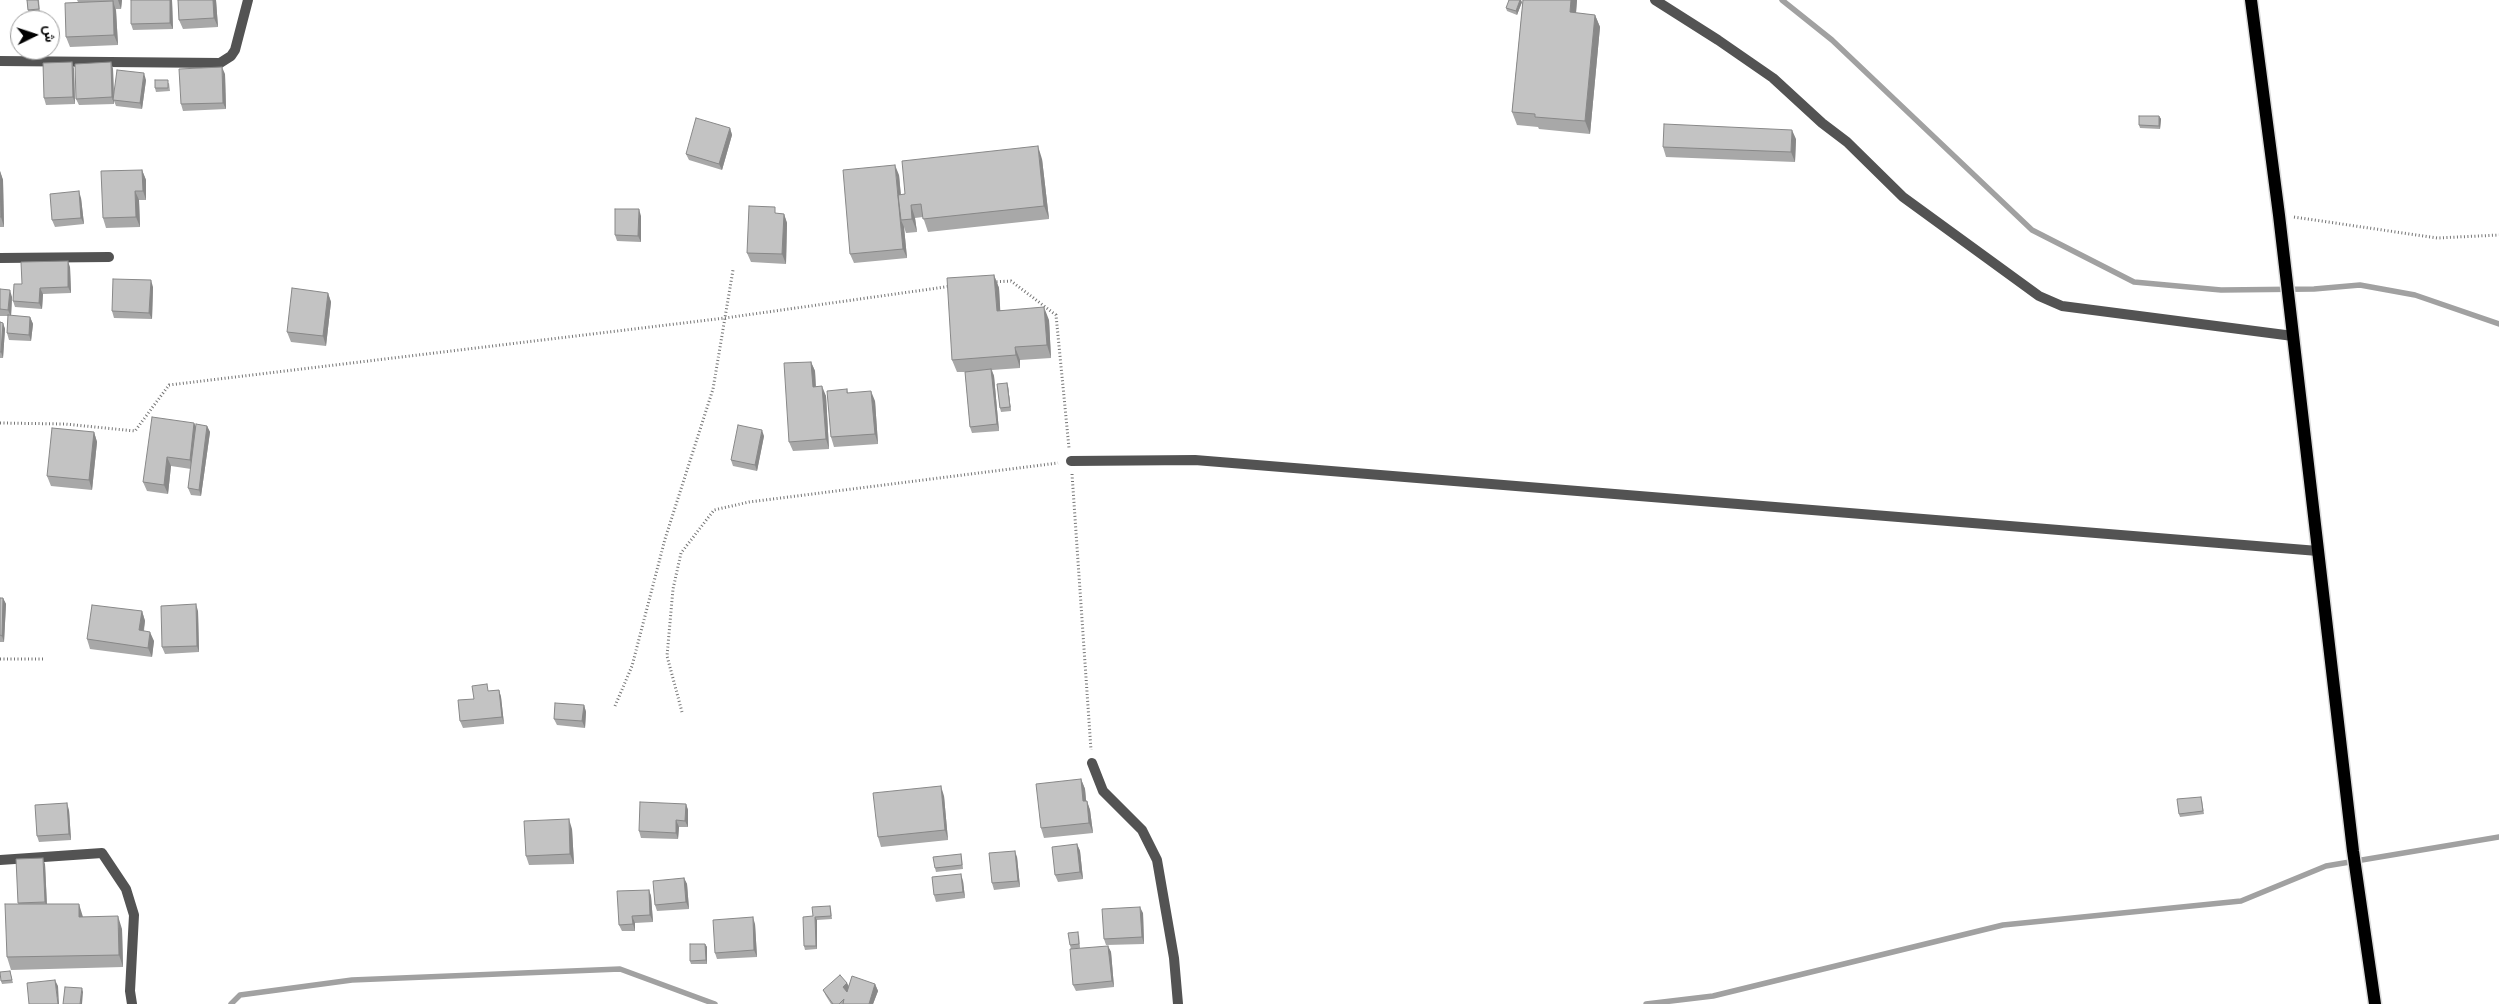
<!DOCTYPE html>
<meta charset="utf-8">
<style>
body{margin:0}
#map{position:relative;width:2499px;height:1004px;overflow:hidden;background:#fff;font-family:"Nunito Sans",Vazirmatn,sans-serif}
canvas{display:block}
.north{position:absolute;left:10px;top:10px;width:50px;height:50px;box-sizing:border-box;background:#fff;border:1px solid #999;border-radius:50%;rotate:86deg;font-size:14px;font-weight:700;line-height:20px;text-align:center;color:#000}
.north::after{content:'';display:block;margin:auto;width:18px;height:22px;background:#000;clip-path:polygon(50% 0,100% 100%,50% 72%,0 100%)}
</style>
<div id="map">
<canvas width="2499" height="1004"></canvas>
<div class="north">ش</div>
</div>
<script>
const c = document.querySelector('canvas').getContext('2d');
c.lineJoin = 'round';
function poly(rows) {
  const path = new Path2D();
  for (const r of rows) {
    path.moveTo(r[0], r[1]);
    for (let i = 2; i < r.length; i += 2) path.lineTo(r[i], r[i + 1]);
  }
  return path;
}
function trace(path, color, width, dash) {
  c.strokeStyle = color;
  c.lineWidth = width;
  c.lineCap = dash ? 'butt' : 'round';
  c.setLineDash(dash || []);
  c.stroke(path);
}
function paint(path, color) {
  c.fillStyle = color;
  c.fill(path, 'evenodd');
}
trace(poly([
 [1782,0,1832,40,2032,230,2134,282,2221,290,2314,289,2360,285,2415,295,2499,324],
 [231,1004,240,995,352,980,620,969,715,1004],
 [1646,1004,1713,996,2003,925,2241,901,2326,866,2499,837]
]), '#a1a1a1', 5.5);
const primary = poly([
 [2251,0,2279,215,2353,851,2375,1004]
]);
trace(primary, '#dbdbdb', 15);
trace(poly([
 [2294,217,2437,238,2499,235],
 [993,282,1011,281,1056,315,1069,448],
 [0,423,65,424,135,431,169,385,725,318,952,286],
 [1072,474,1091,750],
 [0,659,43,659],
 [615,706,632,666,665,539,713,389,733,270],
 [682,712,667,656,673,589,681,553,714,510,749,502,1058,463]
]), '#757575', 3, [1, 2.5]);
trace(poly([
 [1655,0,1718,40,1773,78,1822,123,1847,142,1903,197,2039,296,2062,306,2293,336],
 [0,61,220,63,231,56,235,50,248,0],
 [0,258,109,257],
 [1071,461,1195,460,2318,551],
 [1092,763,1103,791,1142,830,1157,860,1174,958,1178,1004],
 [0,860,102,853,126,889,134,915,130,991,132,1004]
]), '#535353', 10);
trace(primary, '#000', 12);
paint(poly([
 [27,0,39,0,40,13,29,14,28,10],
 [77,0,122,0,121,9,116,9,118,45,70,47,66,37,78,2],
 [131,0,172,0,173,29,133,30,131,24],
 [178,0,216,0,218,27,183,29,179,20],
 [1523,0,1577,0,1576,13,1595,15,1600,27,1590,134,1539,129,1538,127,1517,125,1512,112],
 [1522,2,1517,15,1507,11,1506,8],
 [72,62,74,69,75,104,46,105,44,98],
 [111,62,113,69,114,96,146,80,142,109,116,106,114,101,114,104,79,105,76,99],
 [225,74,226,109,183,111,181,104],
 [169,83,170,91,156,92,155,88],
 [2159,116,2161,119,2160,129,2140,128,2139,125],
 [730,128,732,135,722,170,689,160,686,154],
 [1796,139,1795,162,1666,157,1663,147],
 [1042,159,1049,219,928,232,923,217,915,218,917,232,906,233,904,227,907,258,854,263,850,254,899,175,901,195,905,194],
 [142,170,146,180,146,200,139,200,140,227,106,228,103,218],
 [0,171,3,180,4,227,0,227],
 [81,198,84,224,55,227,52,220],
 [778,213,784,214,787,223,786,264,751,262,747,253],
 [641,216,641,242,617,241,615,235],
 [70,267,71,293,43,294,42,309,15,307,13,301,22,284],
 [994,275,999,288,1000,310,1049,320,1051,358,1020,360,1020,368,992,370,994,376,999,431,972,433,970,427,965,372,957,372,952,360],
 [153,287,152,319,114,318,112,311],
 [0,289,12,297,11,316,30,317,33,324,31,341,9,340,7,333,8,316,0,316],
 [328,293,331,302,326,346,291,342,287,332],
 [0,322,3,323,5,329,3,358,0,358],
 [811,362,815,371,816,386,826,396,829,449,793,451,789,442],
 [1007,383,1008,386,1011,411,1001,412,1000,408],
 [847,389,848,393,875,401,878,444,834,447,831,437],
 [194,423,196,427,207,426,210,432,201,496,191,495,188,488,191,469,171,466,168,494,147,491,143,482],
 [94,432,97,442,92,490,51,486,47,476],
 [764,436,757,471,733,466,731,460],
 [0,598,3,598,6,604,4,642,0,642],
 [142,611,145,621,144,631,154,641,152,657,90,649,87,639],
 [198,611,199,652,165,654,162,647],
 [499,690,501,697,504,724,463,728,460,721,474,699,490,691],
 [584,705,586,712,585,728,557,725,554,719],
 [1081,779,1085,789,1086,801,1087,801,1090,810,1093,833,1044,838,1041,828],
 [944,796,948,840,881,847,878,837],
 [2202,800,2204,814,2180,817,2179,814],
 [686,804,688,810,688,827,679,827,678,839,641,838,639,831],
 [69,810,71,840,39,842,37,836],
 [572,829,574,864,529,865,526,856],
 [1077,844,1080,851,1083,879,1058,882,1055,875],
 [961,854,962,858,963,869,936,872,935,868],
 [1017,857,1020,887,994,890,992,883],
 [45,864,47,904,83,917,122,929,123,967,11,970,7,957,18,904],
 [684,878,687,884,689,909,657,911,655,905],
 [963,881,965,898,936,902,934,895],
 [649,890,651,896,653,922,635,923,635,931,622,931,619,925],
 [830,906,831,909,832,919,817,920,817,949,805,950,804,946,813,916],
 [1143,913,1144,944,1106,945,1104,939],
 [755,924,757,957,717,959,715,953],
 [1079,935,1080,948,1071,949,1070,945],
 [705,944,707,947,707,964,691,964,690,961],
 [1108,946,1111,952,1114,987,1076,991,1073,985],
 [10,971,13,983,2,984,1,981],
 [847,983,849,986,875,984,878,991,873,1004,831,1004,826,996,823,990]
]), '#a8a8a8');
paint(poly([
 [118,0,122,0,121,9],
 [170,0,172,0,173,29,170,23],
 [213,0,216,0,218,27,214,18],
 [1520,0,1521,0,1522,2,1517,15,1516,11],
 [1571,0,1577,0,1575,25,1570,12],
 [113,1,116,11,118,45,114,35],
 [1595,15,1600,27,1590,134,1585,121],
 [72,62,74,69,75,104,73,97],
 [111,62,113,69,114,104,112,97],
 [222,67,225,74,226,109,223,103],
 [144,73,146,80,142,109,140,103],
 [2159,116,2161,119,2160,129,2159,126],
 [730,128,732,135,722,170,719,164],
 [1792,130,1796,139,1795,162,1791,152],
 [1038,146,1042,159,1049,219,1044,206],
 [895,165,899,175,903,220,901,220,904,227,907,258,903,249],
 [142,170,146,180,146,200,143,191],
 [0,171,3,180,4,227,1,217],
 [79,191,81,198,84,224,81,218],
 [135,191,139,200,140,227,136,217],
 [911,205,915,218,917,232,912,219],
 [639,209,641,216,641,242,638,236],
 [784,214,787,223,786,264,782,254],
 [68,261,70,267,71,293,68,287],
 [994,275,999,288,1001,323,997,311],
 [151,280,153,287,152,319,149,313],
 [40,288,43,294,42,309,39,303],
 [10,290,12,297,11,317,8,310],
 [328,293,331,302,326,346,323,336],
 [1044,307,1049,320,1051,358,1047,345],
 [30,317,33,324,31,341,29,335],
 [3,323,5,329,3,358,1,352],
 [1015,347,1020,360,1020,368,1016,355],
 [811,362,815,371,816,396,813,387],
 [991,369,994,376,999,431,997,424],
 [1007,383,1008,386,1011,411,1010,407],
 [822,386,826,396,829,449,826,439],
 [871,391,875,401,878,444,875,434],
 [194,423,198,432,193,469,190,460],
 [207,426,210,432,201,496,199,490],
 [762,430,764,436,757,471,755,465],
 [94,432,97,442,92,490,89,480],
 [167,457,171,466,168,494,164,485],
 [3,598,6,604,4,642,2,636],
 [196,604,198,611,199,652,197,646],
 [142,611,145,621,142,640,139,630],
 [150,632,154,641,152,657,148,648],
 [499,690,501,697,504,724,502,717],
 [584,705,586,712,585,728,582,721],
 [1081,779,1085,789,1087,811,1083,801],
 [941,786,944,796,948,840,945,830],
 [1087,801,1090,810,1093,833,1089,823],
 [67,803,69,810,71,840,69,834],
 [686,804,688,810,688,827,685,821],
 [569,819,572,829,574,864,570,854],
 [676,820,679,827,678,839,676,833],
 [1077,844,1080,851,1083,879,1080,872],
 [1015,851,1017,857,1020,887,1018,881],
 [43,858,45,864,47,908,45,902],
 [961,874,963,881,965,898,963,892],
 [684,878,687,884,689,909,686,902],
 [649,890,651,896,653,922,650,915],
 [79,904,83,917,84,930,79,917],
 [1140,907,1143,913,1144,944,1142,937],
 [118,916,122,929,123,967,119,955],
 [632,916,635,923,635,931,633,924],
 [753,917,755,924,757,957,754,950],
 [815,917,817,920,817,949,816,946],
 [705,944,707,947,707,964,706,960],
 [1108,946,1111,952,1114,987,1112,981],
 [55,980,58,986,59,1004,58,1004],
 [847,983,850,990,845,994,843,987],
 [875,984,878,991,873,1004,869,1004],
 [82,988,83,992,82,1004,80,1004]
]), '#888');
const building = poly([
 [27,0,38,0,39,9,28,10,27,0],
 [131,0,170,0,170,23,131,24,131,0],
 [178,0,213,0,214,18,179,20,178,0],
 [1509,0,1520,0,1516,11,1506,8,1509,0],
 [1523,0,1571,0,1570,12,1595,15,1585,121,1535,117,1535,114,1512,112,1523,0],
 [113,1,114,35,66,37,65,3,113,1],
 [72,62,73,97,44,98,43,63,72,62],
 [111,62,112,97,76,99,75,64,111,62],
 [222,67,223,103,181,104,179,69,222,67],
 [117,70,144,73,140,103,113,100,117,70],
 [155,80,168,80,168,88,155,88,155,80],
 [2139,116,2159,116,2159,126,2139,125,2139,116],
 [696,118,730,128,719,164,686,154,696,118],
 [1664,124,1792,130,1791,152,1663,147,1664,124],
 [1038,146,1044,206,923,219,921,204,911,205,912,219,901,220,898,195,905,194,902,161,1038,146],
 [895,165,903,249,850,254,843,170,895,165],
 [142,170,143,191,135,191,136,217,103,218,101,171,142,170],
 [0,180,1,217,0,217,0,180],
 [79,191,81,218,52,220,50,194,79,191],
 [749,206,775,207,775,213,784,214,782,254,747,253,749,206],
 [615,209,639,209,638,236,615,235,615,209],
 [68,261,68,287,40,288,39,303,13,301,14,284,22,284,21,262,68,261],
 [994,275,997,311,1044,307,1047,345,1015,347,1016,355,952,360,947,278,994,275],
 [113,279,151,280,149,313,112,311,113,279],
 [292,288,328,293,323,336,287,332,292,288],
 [0,289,10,290,8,310,0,309,0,289],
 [8,315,30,317,29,335,7,333,8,315],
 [0,322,3,323,1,352,0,352,0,322],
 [811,362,813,387,822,386,826,439,789,442,784,363,811,362],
 [991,369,997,424,970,427,965,372,991,369],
 [1007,383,1010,407,1000,408,997,384,1007,383],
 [847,389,847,393,871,391,875,434,831,437,827,391,847,389],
 [152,417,194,423,190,460,167,457,164,485,143,482,152,417],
 [196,424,207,426,199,490,188,488,196,424],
 [738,425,762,430,755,465,731,460,738,425],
 [52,428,94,432,89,480,47,476,52,428],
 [0,598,3,598,2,636,0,635,0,598],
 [196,604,197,646,162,647,161,606,196,604],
 [92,605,142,611,139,630,150,632,148,648,87,639,92,605],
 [487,684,488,691,499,690,502,717,460,721,458,700,474,699,472,686,487,684],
 [555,703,584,705,582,721,554,719,555,703],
 [1081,779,1083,801,1087,801,1089,823,1041,828,1036,784,1081,779],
 [941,786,945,830,878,837,873,793,941,786],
 [2201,797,2203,811,2179,814,2177,799,2201,797],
 [640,802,686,804,685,821,676,820,676,833,639,831,640,802],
 [67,803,69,834,37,836,35,805,67,803],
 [569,819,570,854,526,856,524,821,569,819],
 [1077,844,1080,872,1055,875,1052,847,1077,844],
 [1015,851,1018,881,992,883,989,853,1015,851],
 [961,854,962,865,935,868,933,857,961,854],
 [43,858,45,902,18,903,16,859,43,858],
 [961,874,963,892,934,895,932,877,961,874],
 [684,878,686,902,655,905,653,881,684,878],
 [649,890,650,915,632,916,633,924,619,925,617,891,649,890],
 [5,904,79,904,79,917,118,916,119,955,7,957,5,904],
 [830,906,831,916,815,917,816,946,804,946,803,917,813,916,812,907,830,906],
 [1140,907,1142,937,1104,939,1102,909,1140,907],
 [753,917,754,950,715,953,713,920,753,917],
 [1078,932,1079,944,1070,945,1068,933,1078,932],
 [690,944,705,944,706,960,690,961,690,944],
 [1108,946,1112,981,1073,985,1070,949,1108,946],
 [10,971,12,980,1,981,0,972,10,971],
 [840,975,847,983,843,987,847,992,852,976,875,984,869,1004,843,1004,844,999,839,1004,833,1004,823,990,840,975],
 [55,980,58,1004,29,1004,27,983,55,980],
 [65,987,82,988,80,1004,63,1004,65,987]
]);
paint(building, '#c3c3c3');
trace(building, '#888', 1);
</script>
